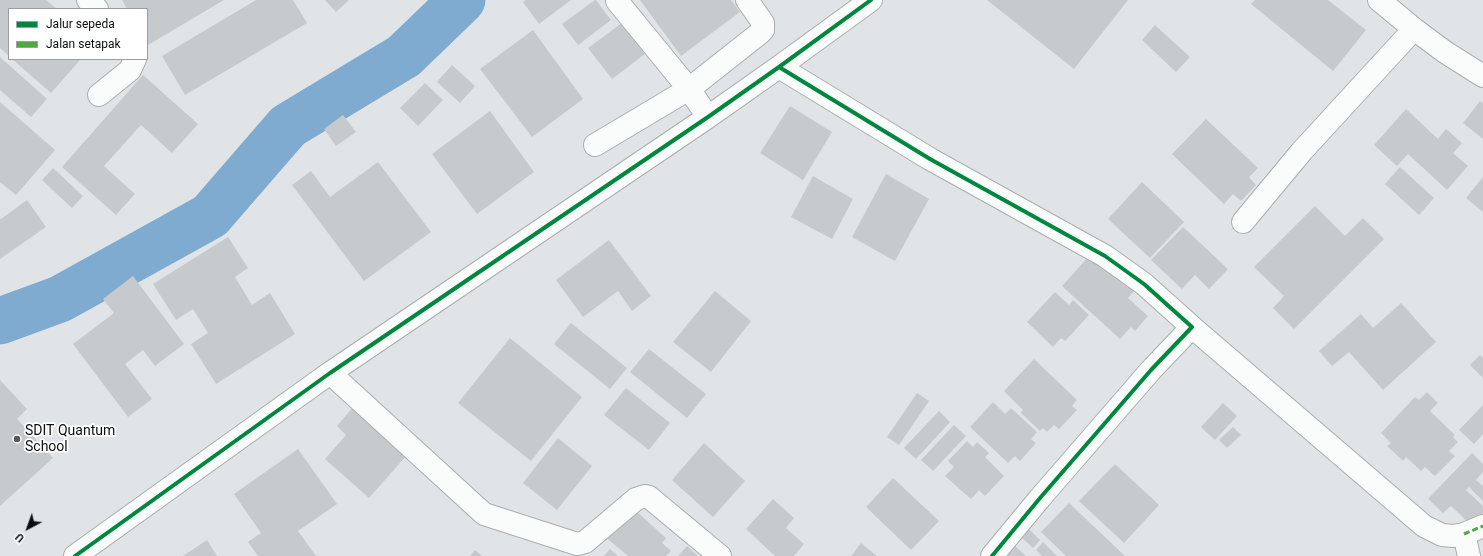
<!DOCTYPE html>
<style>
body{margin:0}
#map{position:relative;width:1483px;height:556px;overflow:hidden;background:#e0e4e7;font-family:Roboto,sans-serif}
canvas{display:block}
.legend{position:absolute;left:8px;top:8px;width:140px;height:52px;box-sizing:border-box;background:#fff;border:1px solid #9d9f9f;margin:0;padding:5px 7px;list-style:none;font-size:12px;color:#0b0e10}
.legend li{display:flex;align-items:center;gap:8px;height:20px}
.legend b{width:20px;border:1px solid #9d9f9f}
.north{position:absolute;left:8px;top:508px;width:40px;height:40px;-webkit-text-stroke:3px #fff;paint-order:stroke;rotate:221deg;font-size:11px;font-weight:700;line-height:16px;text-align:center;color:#0b0e10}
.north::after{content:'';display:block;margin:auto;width:14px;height:18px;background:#0b0e10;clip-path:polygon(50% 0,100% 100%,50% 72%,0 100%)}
</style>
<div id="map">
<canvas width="1483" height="556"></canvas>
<ul class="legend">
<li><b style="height:5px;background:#00873e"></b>Jalur sepeda</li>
<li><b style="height:5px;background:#50a842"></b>Jalan setapak</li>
</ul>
<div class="north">U</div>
</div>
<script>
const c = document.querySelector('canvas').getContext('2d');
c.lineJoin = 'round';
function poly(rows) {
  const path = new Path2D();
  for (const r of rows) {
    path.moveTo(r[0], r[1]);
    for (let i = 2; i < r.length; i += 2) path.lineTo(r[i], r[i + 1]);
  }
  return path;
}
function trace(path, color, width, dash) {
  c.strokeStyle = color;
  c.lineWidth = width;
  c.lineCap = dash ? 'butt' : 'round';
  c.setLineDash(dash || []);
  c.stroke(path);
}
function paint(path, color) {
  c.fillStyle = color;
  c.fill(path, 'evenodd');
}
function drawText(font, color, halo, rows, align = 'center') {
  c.font = font + ' Roboto,sans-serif';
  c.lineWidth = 3.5;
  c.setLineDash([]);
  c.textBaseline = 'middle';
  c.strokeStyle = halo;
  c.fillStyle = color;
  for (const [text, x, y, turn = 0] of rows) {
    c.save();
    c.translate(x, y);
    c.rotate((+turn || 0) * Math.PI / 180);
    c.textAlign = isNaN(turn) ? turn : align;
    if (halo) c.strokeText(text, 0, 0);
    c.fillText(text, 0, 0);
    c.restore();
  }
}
trace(poly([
 [0,321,60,299,210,216,288,126,404,56,462,0]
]), '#80abd0', 47);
paint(poly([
 [0,0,46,0,57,9,9,9,9,56,0,48],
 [122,0,224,0,148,45,147,9,127,9],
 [256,0,293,0,307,23,185,95,162,56],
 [325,0,349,0,336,12],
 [526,0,571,0,539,24,523,2],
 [595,0,596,0,611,20,578,45,562,24],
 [640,0,731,0,740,12,681,56],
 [987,0,1128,0,1074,69],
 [1255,0,1328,0,1366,30,1333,71,1251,4],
 [622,23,645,54,612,79,588,48],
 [1155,25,1190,57,1176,72,1142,40],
 [533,30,583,99,532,137,480,69],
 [0,57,47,99,31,117,0,90],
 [12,59,81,59,51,93],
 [452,65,475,86,460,103,437,82],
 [143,75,198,124,172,153,141,125,104,166,135,194,116,215,62,167],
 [425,83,443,100,418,126,400,108],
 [1480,101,1483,103,1483,139,1463,123],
 [0,102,55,150,16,195,0,182],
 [790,106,832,132,803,180,760,153],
 [1406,109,1438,139,1446,129,1462,143,1453,153,1468,166,1447,190,1408,154,1397,166,1374,145],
 [490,111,534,172,477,214,432,154],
 [343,115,356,132,336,146,324,129],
 [1206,119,1258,168,1249,177,1256,185,1241,201,1233,194,1224,204,1172,154],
 [378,162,431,232,364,281,292,185,311,171,330,197],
 [1400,167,1434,198,1419,215,1385,184],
 [53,168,83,196,72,208,42,180],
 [886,174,929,199,895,261,852,237],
 [813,176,853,199,832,239,791,217],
 [1483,177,1483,212,1466,198],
 [1142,182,1184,222,1150,258,1108,219],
 [27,200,46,227,0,259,0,218,1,219],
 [1315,206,1345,236,1363,218,1384,239,1294,329,1273,308,1284,296,1254,267],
 [1183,227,1228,269,1209,289,1195,275,1182,289,1151,260],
 [228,237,248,268,235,277,252,305,270,293,295,334,216,384,191,344,208,333,193,309,176,320,153,284],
 [609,240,651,296,632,311,618,291,583,317,556,280],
 [1092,253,1134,291,1128,298,1148,316,1135,331,1131,327,1120,339,1062,286],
 [133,276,184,344,155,366,143,350,125,364,152,399,128,417,73,344,114,313,103,299],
 [715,291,751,321,711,372,673,342],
 [1055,292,1069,305,1073,300,1089,315,1065,341,1061,338,1053,347,1027,322],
 [1401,303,1436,342,1383,390,1349,352,1332,366,1319,351,1361,314,1373,328],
 [571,323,627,368,610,389,554,344],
 [510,338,582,397,531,461,458,403],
 [649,349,706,394,687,418,630,372],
 [1480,355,1483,358,1483,378,1470,365],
 [1034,359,1077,400,1072,406,1077,410,1059,429,1054,425,1047,432,1043,428,1040,431,1021,413,1023,410,1004,391],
 [0,380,27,409,17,419,53,458,0,506],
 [626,388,670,423,649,450,604,415],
 [1427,392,1438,403,1430,411,1455,435,1453,437,1458,442,1449,451,1455,456,1435,476,1425,467,1421,471,1406,457,1403,461,1387,446,1391,443,1381,433,1415,397,1419,400],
 [917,393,929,401,899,445,887,437],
 [993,402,1005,414,1011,408,1037,432,1031,439,1036,443,1020,461,1015,456,1008,463,970,427],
 [1223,403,1237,416,1215,440,1201,427],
 [1483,405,1483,434,1474,444,1459,430],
 [353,407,407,455,369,498,325,459,346,435,337,426],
 [939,411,950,422,916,459,904,448],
 [954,425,966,436,933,471,921,460],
 [1233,427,1241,435,1227,448,1219,440],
 [558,438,592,466,557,510,523,483],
 [967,441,973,447,977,442,989,453,985,457,1004,476,985,496,979,490,971,499,945,476,954,467,948,461],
 [704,443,745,481,713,517,672,480],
 [298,449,337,504,298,531,316,556,258,556,248,542,261,533,234,494],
 [1472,453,1483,464,1483,472,1476,480,1483,486,1483,501,1469,487,1466,490,1483,506,1483,513,1471,525,1451,506,1443,513,1428,499],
 [1115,464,1159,505,1124,543,1079,501],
 [893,478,939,521,911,550,866,507],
 [773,499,794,518,786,528,804,544,794,556,775,556,746,529],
 [1069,503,1125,556,1066,556,1041,532],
 [636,511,666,538,662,543,671,551,666,556,628,556,603,535,621,515,627,521],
 [1029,529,1040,540,1033,548,1021,537],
 [207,540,217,556,183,556],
 [1043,542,1057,556,1042,556,1036,550],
 [861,543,877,556,851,556],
 [1014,545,1026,556,1003,556],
 [687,546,698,556,678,556],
 [610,549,618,556,604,556],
 [475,550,482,556,470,556]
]), '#c6cacc');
const minor = poly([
 [88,0,97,9],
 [1379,0,1414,29,1445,52,1483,76],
 [617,1,689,89,708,117],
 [779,67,930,159,1105,256,1144,284,1192,327,1151,370,1040,498,992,556],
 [99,95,130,70,135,59],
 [595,145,689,89,760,33,763,30,763,23,747,0],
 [1243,222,1302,151,1414,29],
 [1192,327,1424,526,1442,535,1453,536,1464,534,1483,526],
 [330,373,484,514,577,544,585,542,636,499,645,496,649,497,720,556],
 [1464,534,1469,556],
 [75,556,330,373,708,117,779,67,871,0]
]);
trace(minor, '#abaeaf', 24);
trace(minor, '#fafbfb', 22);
trace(poly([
 [1464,534,1483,526]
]), '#50a842', 3, [6, 3]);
trace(poly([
 [779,67,930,159,1105,256,1144,284,1192,327,1151,370,1040,498,992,556],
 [75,556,330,373,708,117,779,67,871,0]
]), '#00873e', 4);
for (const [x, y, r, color] of [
 [17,439,4,"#56595b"]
]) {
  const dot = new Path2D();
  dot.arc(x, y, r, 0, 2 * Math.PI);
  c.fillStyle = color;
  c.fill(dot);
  trace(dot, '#fff', 1.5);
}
drawText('14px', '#0b0e10', '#fff', [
 ["SDIT Quantum",25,431],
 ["School",25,447]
], 'left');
</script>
